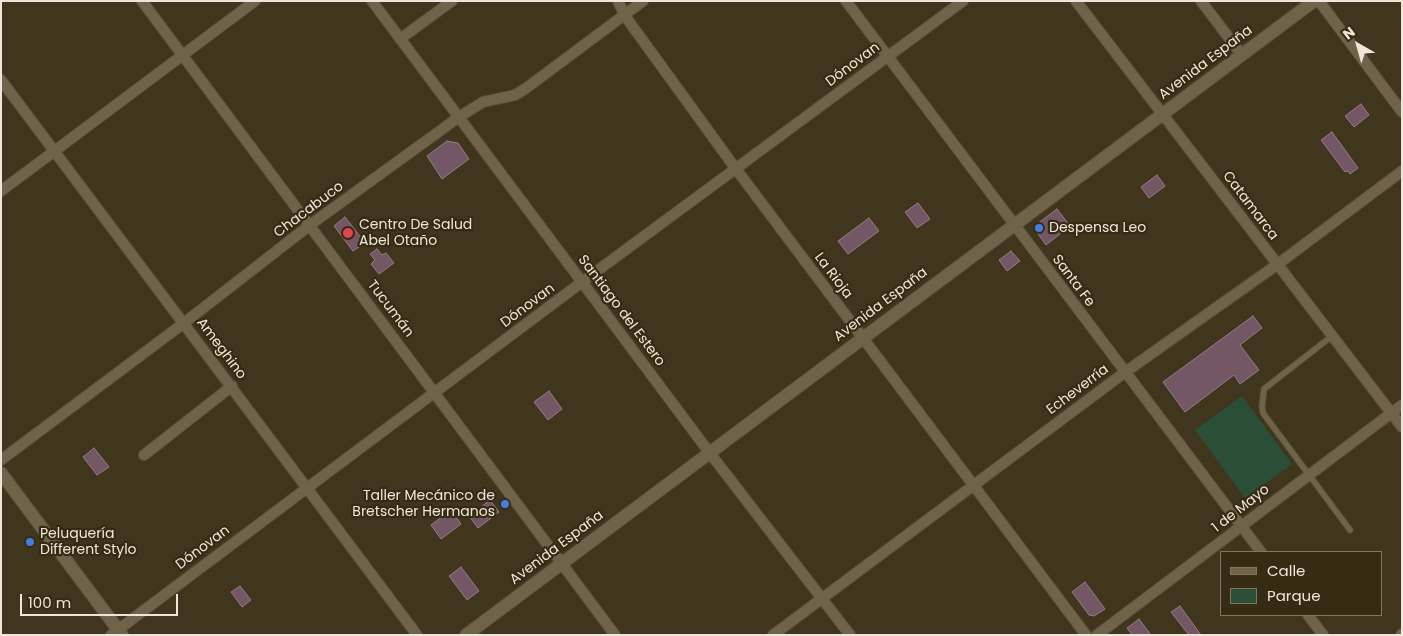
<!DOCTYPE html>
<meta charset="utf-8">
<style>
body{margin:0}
#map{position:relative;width:1403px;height:636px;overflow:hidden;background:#40351d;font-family:Poppins,sans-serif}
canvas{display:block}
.frame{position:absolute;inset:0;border:2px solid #eee7d9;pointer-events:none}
.legend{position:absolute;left:1220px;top:551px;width:162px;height:65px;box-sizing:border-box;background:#362b13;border:1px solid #807662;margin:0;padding:6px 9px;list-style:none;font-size:15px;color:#eee7d9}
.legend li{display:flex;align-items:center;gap:10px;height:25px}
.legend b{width:25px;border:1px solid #807662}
.north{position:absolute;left:1333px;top:20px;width:50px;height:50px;-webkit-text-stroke:4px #362b13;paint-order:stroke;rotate:322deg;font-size:14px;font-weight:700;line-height:20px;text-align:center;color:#eee7d9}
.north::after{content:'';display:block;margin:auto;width:18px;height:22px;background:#eee7d9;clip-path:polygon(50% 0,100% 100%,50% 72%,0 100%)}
.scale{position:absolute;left:20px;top:594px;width:158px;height:22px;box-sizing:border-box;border:2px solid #eee7d9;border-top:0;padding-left:6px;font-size:15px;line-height:18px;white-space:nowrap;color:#eee7d9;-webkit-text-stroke:4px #362b13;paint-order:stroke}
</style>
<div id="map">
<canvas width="1403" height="636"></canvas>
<div class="frame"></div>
<ul class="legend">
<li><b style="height:6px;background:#6f644a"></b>Calle</li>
<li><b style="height:14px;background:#2b4f36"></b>Parque</li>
</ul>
<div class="north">N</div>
<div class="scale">100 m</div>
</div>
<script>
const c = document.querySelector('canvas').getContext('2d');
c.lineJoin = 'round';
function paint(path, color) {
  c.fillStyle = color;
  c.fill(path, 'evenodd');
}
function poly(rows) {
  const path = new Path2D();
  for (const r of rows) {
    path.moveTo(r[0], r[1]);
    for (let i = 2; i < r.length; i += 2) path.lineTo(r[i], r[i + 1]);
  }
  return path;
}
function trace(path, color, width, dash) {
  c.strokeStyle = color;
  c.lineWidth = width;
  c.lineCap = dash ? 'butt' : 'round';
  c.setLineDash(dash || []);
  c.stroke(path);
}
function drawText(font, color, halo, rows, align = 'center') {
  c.font = font + ' Poppins,sans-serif';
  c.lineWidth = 4.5;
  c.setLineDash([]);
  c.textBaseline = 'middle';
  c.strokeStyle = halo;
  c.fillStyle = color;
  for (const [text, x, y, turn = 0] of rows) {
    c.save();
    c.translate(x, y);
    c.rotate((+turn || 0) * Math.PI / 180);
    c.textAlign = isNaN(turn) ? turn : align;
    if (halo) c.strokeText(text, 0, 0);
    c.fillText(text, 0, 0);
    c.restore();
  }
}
paint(poly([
 [1242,396,1292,464,1245,498,1195,430]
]), '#2b4f36');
const building = poly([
 [1361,104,1369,115,1354,127,1345,116,1361,104],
 [1332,132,1358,168,1350,174,1348,171,1345,172,1321,140,1332,132],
 [447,141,458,143,469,159,442,179,427,156,447,141],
 [1157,175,1165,186,1149,198,1141,187,1157,175],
 [918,203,930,219,917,228,905,212,918,203],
 [1057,209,1070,226,1046,245,1036,231,1037,224,1057,209],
 [345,217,365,243,353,251,334,226,345,217],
 [869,218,879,231,848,254,838,241,869,218],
 [377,249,382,255,386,253,394,263,379,274,371,264,375,260,370,254,377,249],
 [1011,251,1020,261,1007,271,999,260,1011,251],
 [1253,316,1262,328,1240,345,1259,370,1240,384,1234,375,1185,412,1163,382,1253,316],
 [549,391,562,409,548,420,534,402,549,391],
 [94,448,109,467,97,475,83,457,94,448],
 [490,500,499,512,478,528,469,516,490,500],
 [451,510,461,524,441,539,431,525,451,510],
 [461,567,479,591,467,600,449,576,461,567],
 [1085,582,1105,609,1094,616,1089,615,1072,592,1085,582],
 [240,586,251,600,242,607,231,592,240,586],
 [1180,606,1201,635,1189,635,1171,612,1180,606],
 [1139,619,1151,635,1132,635,1127,628,1139,619]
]);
paint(building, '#735765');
trace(building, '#977a88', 1);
const lane = poly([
 [1332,336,1264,389,1262,406,1263,413,1350,530]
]);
const street = poly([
 [142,1,615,635],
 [372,1,709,452,850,635],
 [618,1,625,16,736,169,1086,635],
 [846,1,1261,552],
 [1076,1,1402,427],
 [1201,1,1242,55],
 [1319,1,1402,112],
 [400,39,452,1],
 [1,80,417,635],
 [1,191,255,1],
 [144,455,232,386],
 [1,460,184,323,310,225,459,117,483,102,515,95,525,89,643,1],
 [1308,615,1323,635],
 [111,635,582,282,963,1],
 [773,635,1124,373,1278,264,1402,171],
 [1097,635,1402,405],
 [1401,635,1402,634]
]);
const secondary = poly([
 [1,473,122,635],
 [466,635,1314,1]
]);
trace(lane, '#5b523c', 7);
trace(street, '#5b523c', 12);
trace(secondary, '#5b523c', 14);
trace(lane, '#6f644a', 5);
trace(street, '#6f644a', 10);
trace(secondary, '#6f644a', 12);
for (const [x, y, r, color] of [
 [1039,228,5,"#3f7fe0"],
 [348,233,6,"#e0444e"],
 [505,504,5,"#3f7fe0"],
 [30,542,5,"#3f7fe0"]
]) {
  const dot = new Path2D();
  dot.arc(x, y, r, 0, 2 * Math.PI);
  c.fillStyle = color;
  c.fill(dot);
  trace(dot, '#362b13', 2);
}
drawText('14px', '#eee7d9', '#362b13', [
 ["Avenida España",1206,63,-37],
 ["Dónovan",853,65,-37],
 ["Catamarca",1250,206,53],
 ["Chacabuco",309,210,-37],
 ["La Rioja",833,276,53],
 ["Santa Fe",1073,281,53],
 ["Avenida España",881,305,-37],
 ["Dónovan",528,306,-37],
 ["Tucumán",390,309,53],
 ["Santiago del Estero",621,311,53],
 ["Ameghino",221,349,53],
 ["Echeverría",1078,390,-37],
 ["1 de Mayo",1241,509,-38],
 ["Dónovan",203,548,-37],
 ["Avenida España",557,548,-37]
]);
drawText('14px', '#eee7d9', '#362b13', [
 ["Centro De Salud",359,225],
 ["Abel Otaño",359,241],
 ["Despensa Leo",1049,228],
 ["Taller Mecánico de",495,496,"right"],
 ["Bretscher Hermanos",495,512,"right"],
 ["Peluquería",40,534],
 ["Different Stylo",40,550]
], 'left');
</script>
